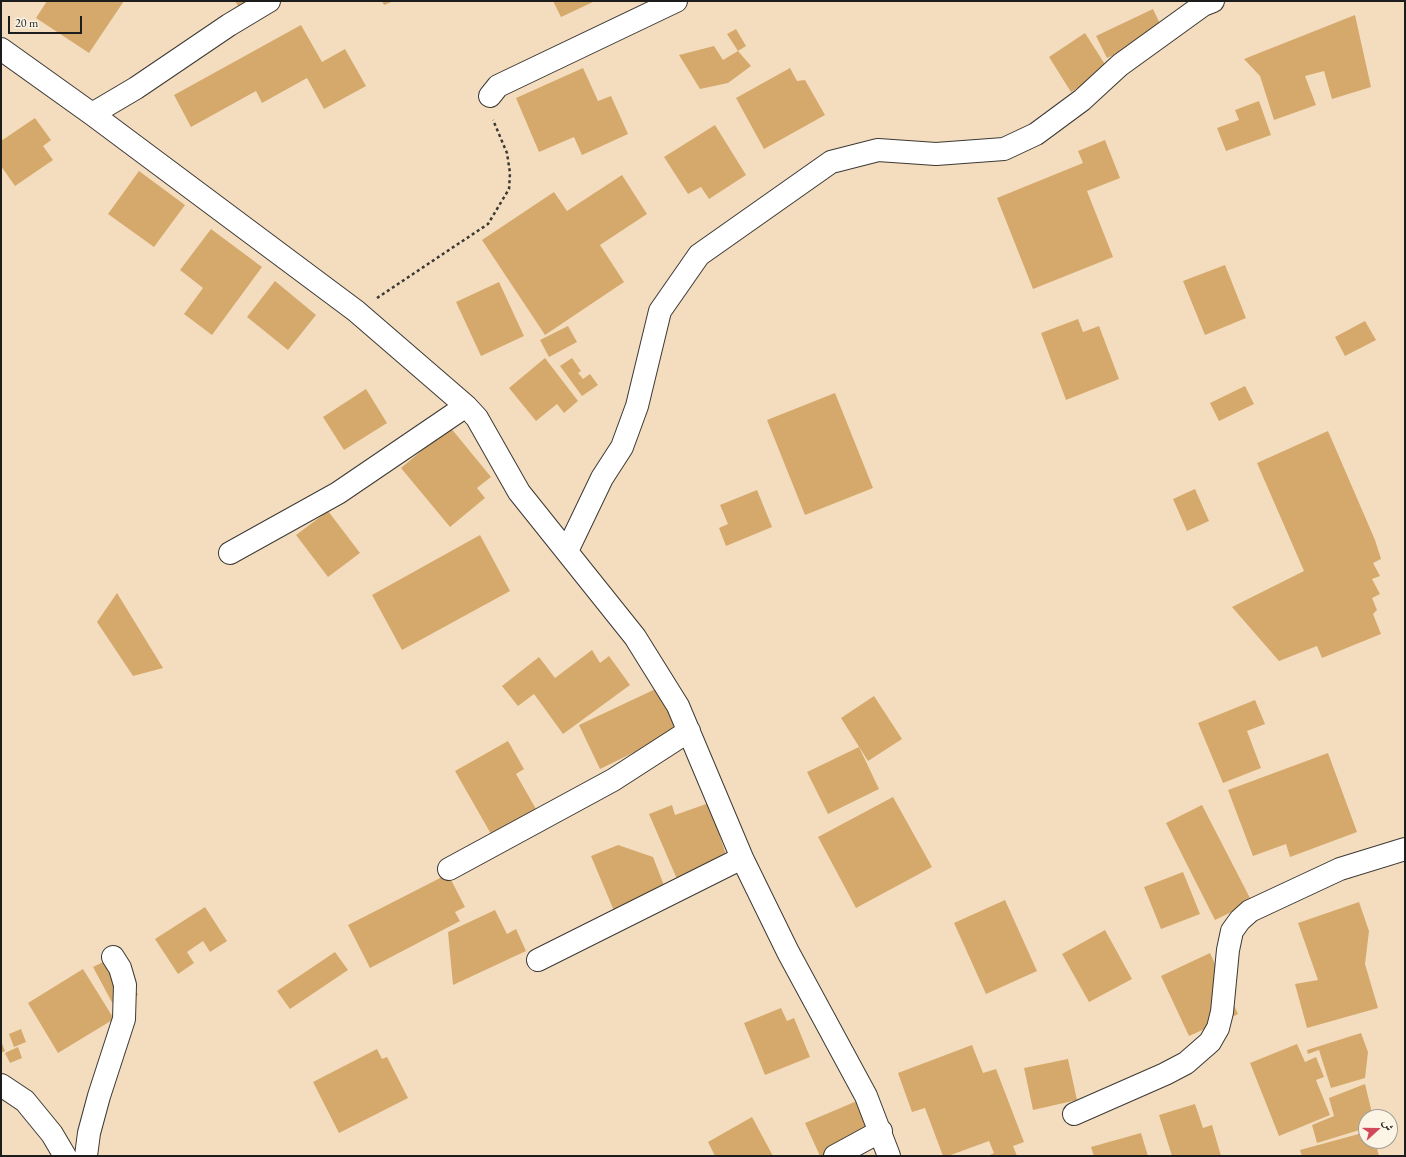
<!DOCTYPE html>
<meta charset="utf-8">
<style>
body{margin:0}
#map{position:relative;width:1406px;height:1157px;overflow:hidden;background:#f4ddbe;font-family:"EB Garamond",Amiri,serif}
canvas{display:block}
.frame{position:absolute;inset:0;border:2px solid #1c1c1c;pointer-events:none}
.north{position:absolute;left:1358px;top:1109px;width:40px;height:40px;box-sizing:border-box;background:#fcf5e5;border:1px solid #a29e95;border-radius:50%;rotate:69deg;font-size:11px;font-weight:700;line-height:16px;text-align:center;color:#1c1c1c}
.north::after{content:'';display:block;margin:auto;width:14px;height:18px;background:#d1495b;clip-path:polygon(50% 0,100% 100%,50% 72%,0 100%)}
.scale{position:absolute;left:8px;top:16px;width:74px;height:18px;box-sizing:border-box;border:2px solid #1c1c1c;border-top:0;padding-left:5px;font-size:12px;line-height:14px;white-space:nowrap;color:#1c1c1c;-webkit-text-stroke:3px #fcf5e5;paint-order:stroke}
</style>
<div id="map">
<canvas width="1406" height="1157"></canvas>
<div class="frame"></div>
<div class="north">ش</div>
<div class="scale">20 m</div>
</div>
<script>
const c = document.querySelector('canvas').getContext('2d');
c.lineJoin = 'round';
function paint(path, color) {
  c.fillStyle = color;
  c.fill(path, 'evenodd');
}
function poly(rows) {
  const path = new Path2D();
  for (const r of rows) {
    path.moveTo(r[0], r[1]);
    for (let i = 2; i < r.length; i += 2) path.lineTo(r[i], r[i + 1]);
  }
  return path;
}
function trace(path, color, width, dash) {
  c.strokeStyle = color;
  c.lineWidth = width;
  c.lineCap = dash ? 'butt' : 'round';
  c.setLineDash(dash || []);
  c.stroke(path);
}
paint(poly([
 [47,1,124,1,89,53,36,18],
 [235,1,267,1,243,14],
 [382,1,394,1,384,5],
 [553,1,592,1,593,2,561,17],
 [1153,9,1164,32,1107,58,1096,36],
 [1355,15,1371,87,1332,99,1324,71,1305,76,1316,105,1274,120,1260,76,1244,59],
 [301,25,322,62,345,49,366,86,324,109,307,78,262,103,256,91,191,127,174,95],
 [736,29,746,46,738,51,751,66,728,83,700,89,679,55,714,46,723,60,738,51,727,34],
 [1085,33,1108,69,1071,92,1049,57],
 [583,68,598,101,611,96,628,134,582,155,574,137,539,152,516,98],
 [790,68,797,81,805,80,825,115,764,149,736,98],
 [1259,101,1271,135,1226,151,1217,128,1239,120,1235,110],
 [35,118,51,140,43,146,53,160,15,186,1,166,1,141],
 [715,125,746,175,709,199,701,187,688,194,664,157],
 [1105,140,1120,178,1087,191,1113,257,1033,289,997,198,1083,163,1078,151],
 [139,171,185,205,154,247,108,214],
 [622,175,647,214,600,245,624,282,545,335,482,240,554,192,567,211],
 [211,229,262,267,212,335,184,314,203,288,180,270],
 [1225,265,1246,318,1205,335,1183,281],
 [275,281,316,315,288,350,247,317],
 [499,282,524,336,481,356,456,302],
 [1078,319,1083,332,1099,326,1119,379,1066,400,1041,333],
 [1365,321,1376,340,1345,356,1335,337],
 [568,326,577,342,549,357,540,340],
 [545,358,578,401,564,413,557,404,536,421,509,388],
 [572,358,581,371,578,373,583,379,590,374,598,385,582,396,560,366],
 [1245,386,1254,404,1219,421,1210,403],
 [366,389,387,423,344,450,323,417],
 [835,393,873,488,805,515,767,420],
 [450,427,491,477,477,488,485,498,450,527,401,468],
 [1328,431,1375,540,1381,559,1373,563,1380,576,1372,579,1380,594,1372,598,1377,610,1373,614,1381,634,1322,658,1317,646,1279,661,1232,607,1304,571,1257,463],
 [1195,489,1209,521,1187,531,1173,499],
 [757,490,772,527,726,546,719,528,728,524,720,505],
 [328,511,360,553,328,577,296,535],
 [480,535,510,591,402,650,372,595],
 [117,593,163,668,133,676,97,622],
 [592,650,600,663,609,656,630,685,563,734,534,694,518,706,502,686,539,657,555,678],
 [664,685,684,728,600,769,579,725],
 [874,696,902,739,868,761,841,718],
 [1255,700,1265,724,1247,731,1261,768,1223,783,1198,723],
 [508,741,524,769,516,774,536,809,491,834,455,771],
 [859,747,879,789,828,814,807,772],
 [1328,753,1357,832,1290,857,1286,844,1253,856,1228,790],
 [893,797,932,867,856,908,818,837],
 [709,803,728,861,680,886,649,814,672,805,675,815],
 [1202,805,1252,902,1215,920,1166,823],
 [618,845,653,857,665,888,617,918,591,856],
 [1183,872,1200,914,1161,929,1144,887],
 [448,874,465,907,455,912,460,921,370,968,348,925],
 [1005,900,1037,971,986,994,954,923],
 [1359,902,1369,931,1365,964,1378,1008,1307,1028,1295,984,1318,980,1298,923],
 [205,907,227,941,210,952,203,941,187,952,194,963,178,974,155,939],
 [495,910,507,934,516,929,526,951,453,985,448,932],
 [1105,930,1132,979,1089,1002,1062,954],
 [335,952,348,970,290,1009,277,991],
 [1210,953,1238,1014,1189,1036,1161,976],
 [117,955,138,995,115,1008,93,967],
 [83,969,114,1019,58,1053,28,1003],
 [781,1008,787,1021,794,1018,810,1057,765,1075,744,1023],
 [21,1029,26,1042,14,1047,9,1034],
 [1361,1033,1368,1052,1365,1078,1331,1088,1319,1050,1308,1054,1307,1050],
 [1,1041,5,1051,1,1053],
 [1297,1044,1305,1062,1316,1057,1324,1077,1316,1080,1330,1115,1279,1136,1250,1063],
 [972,1045,983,1073,996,1069,1024,1142,1013,1146,1017,1156,988,1156,994,1153,989,1141,948,1156,943,1156,925,1108,912,1112,898,1073],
 [18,1047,22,1058,10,1063,5,1053],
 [377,1049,382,1059,387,1057,408,1098,339,1133,313,1082],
 [1068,1059,1077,1100,1033,1110,1024,1068],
 [1365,1084,1373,1117,1366,1117,1366,1128,1317,1143,1312,1125,1334,1116,1329,1098],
 [871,1095,891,1140,855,1156,820,1156,805,1123],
 [1195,1104,1203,1128,1212,1125,1221,1156,1172,1156,1159,1115],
 [752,1117,773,1156,715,1156,708,1142],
 [1366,1132,1366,1141,1375,1141,1379,1156,1302,1156,1300,1150],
 [1141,1133,1148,1156,1094,1156,1091,1147]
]), '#d5a96c');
const street = poly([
 [1,49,92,114,356,311,466,406,477,418,519,492,635,637,678,706,742,858,788,952,866,1096,889,1156],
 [490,96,498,86,676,1],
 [92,114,136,88,229,25,269,1],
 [567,551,602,478,622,447,637,406,660,311,699,255,831,162,878,150,936,154,1004,149,1036,134,1082,100,1120,65,1203,5,1213,1],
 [230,553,338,493,466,406],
 [449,869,613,780,689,731],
 [538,960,742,858],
 [1,1085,25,1101,52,1134,65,1156],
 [1074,1114,1165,1074,1186,1063,1210,1042,1218,1028,1222,1012,1228,950,1232,931,1240,920,1250,911,1340,869,1405,849],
 [86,1156,89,1133,99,1096,124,1019,125,985,120,968,113,957],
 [835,1156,881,1131]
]);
trace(street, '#3c3934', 24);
trace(poly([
 [377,298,488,224,509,189,510,173,507,153,493,120]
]), '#3c3934', 2.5, [3, 3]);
trace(street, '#fff', 22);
</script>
